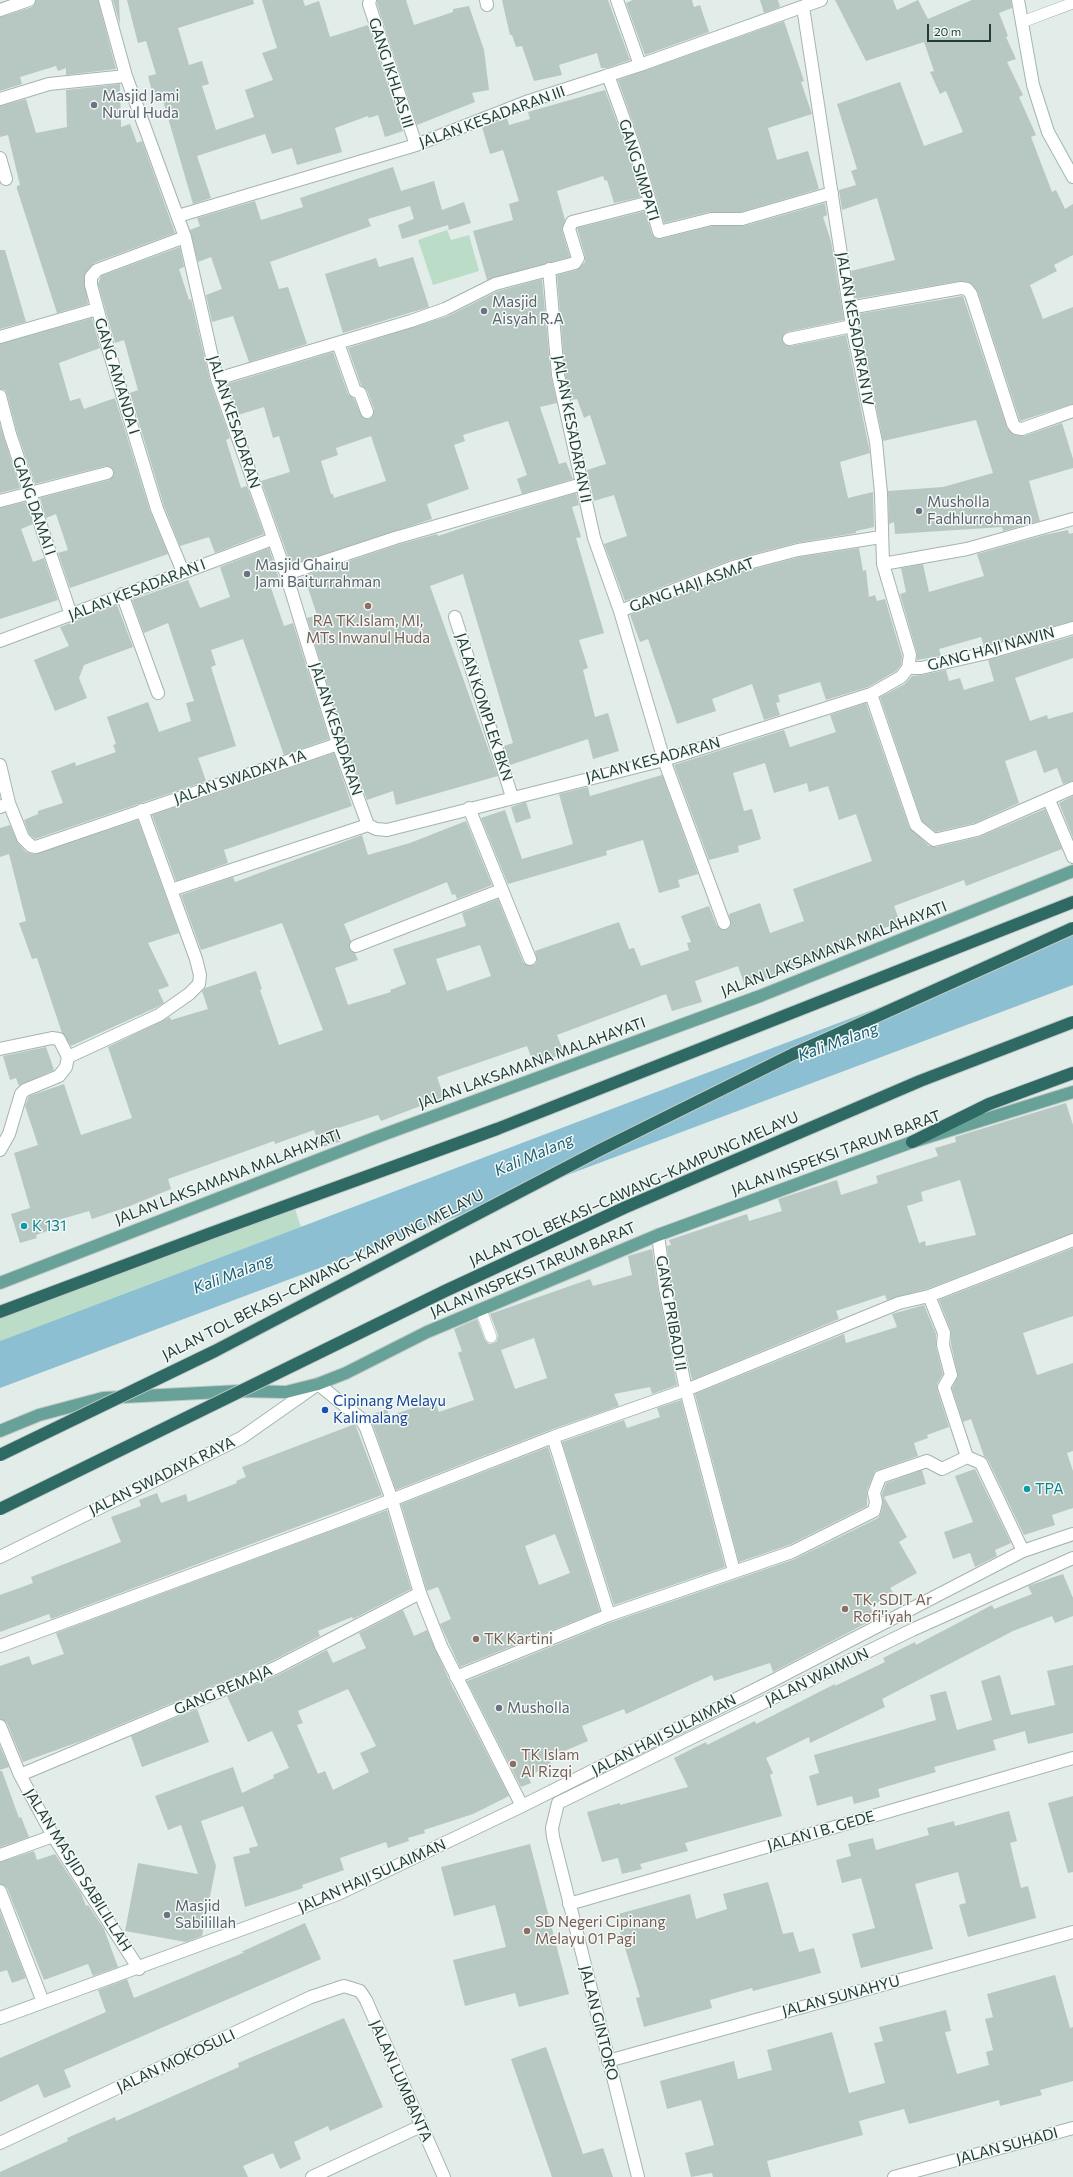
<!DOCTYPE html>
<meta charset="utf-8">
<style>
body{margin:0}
#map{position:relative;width:1073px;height:2177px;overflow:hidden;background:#e2ece9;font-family:Commissioner,sans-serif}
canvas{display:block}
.scale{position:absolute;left:927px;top:24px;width:64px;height:18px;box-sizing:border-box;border:2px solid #223d39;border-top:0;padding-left:5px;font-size:12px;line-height:14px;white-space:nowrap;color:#223d39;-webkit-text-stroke:3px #f3f9f6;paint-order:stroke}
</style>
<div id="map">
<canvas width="1073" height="2177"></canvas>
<div class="scale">20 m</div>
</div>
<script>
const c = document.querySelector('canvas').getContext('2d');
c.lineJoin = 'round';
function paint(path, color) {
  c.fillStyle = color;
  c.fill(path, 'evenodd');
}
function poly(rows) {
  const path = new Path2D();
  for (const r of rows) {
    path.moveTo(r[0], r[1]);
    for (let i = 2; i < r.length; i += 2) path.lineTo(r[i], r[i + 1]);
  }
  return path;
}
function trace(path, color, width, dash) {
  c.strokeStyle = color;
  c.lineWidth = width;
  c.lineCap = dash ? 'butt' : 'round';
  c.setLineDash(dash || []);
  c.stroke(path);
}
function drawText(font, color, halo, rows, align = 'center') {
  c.font = font + ' Commissioner,sans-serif';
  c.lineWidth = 3;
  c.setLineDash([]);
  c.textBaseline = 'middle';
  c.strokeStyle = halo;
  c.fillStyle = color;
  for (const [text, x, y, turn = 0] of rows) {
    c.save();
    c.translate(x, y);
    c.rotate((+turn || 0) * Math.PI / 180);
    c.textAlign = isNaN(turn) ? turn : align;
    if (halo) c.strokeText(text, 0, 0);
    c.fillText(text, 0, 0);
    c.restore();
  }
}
paint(poly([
 [447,230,451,240,469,235,479,271,433,285,418,240],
 [293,1203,301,1227,0,1341,0,1313]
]), '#bbddc8');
paint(poly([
 [1073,934,1073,985,0,1388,0,1341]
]), '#8bbfd1');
paint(poly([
 [36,0,98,0,116,69,66,75,66,68,58,71,56,66,20,77,22,84,0,91,0,17,32,7],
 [113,0,119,0,120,25],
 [127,0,253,0,254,4,178,28,189,65,202,61,209,84,202,86,216,130,254,117,245,90,273,80,262,53,277,48,262,0,303,0,305,6,319,1,330,37,368,25,403,131,385,137,378,115,369,118,368,116,335,128,342,152,297,165,292,148,272,154,265,134,197,156,211,198,193,204,162,97,154,99,148,76,156,74,146,41,138,43],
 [377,0,406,0,414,25,453,12,453,9,469,6,484,50,489,90,472,93,475,102,417,125,377,4],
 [502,0,608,0,630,60,607,68,601,68,597,53,559,65,562,75,534,81,522,46,516,47,512,35,510,35],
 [633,0,692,0,694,7,700,5,709,32,645,55,626,3],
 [760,0,778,0,780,7,764,13],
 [835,0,893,0,897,10,918,0,928,19,972,0,1011,0,1012,8,999,13,1008,36,1006,37,1016,59,1007,62,1023,95,1019,97,1036,135,1031,137,1052,192,1056,190,1065,209,1073,204,1073,255,1054,265,1057,271,1030,285,1043,319,1073,307,1073,404,1020,421,978,292,969,282,960,281,855,299,851,271,895,260,877,198,842,210,839,190,856,185,851,171,857,169,837,104,900,82,924,146,963,132,946,91,940,94,930,72,934,71,924,42,866,61],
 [784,21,804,81,801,82,812,114,768,128,777,160,808,151,819,189,741,212,709,212,664,223,641,145,618,80],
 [120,84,121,127,130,124,137,143,142,141,175,233,94,263,84,277,88,304,57,313,17,189,17,186,20,185,8,135,0,137,0,106,26,99,36,133,67,127,66,90],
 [605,90,627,149,641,197,614,203,607,180,605,181,603,176,557,191,565,220,562,231,570,257,487,280,473,231,513,220,509,204,519,201,503,150,490,154,482,127,507,118,509,125,530,119,528,112],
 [393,167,401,191,434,181,442,210,464,202,471,223,449,230,448,225,402,239,398,225,414,219,410,206,368,219,371,226,270,262,279,289,288,287,307,344,249,362,233,316,212,322,206,295,222,289,211,257,198,262,190,230,200,226,197,218,255,201,261,220,303,207,300,198],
 [825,203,827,215,823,217,831,241,844,320,787,332,784,334,782,340,784,344,791,346,846,335,870,453,840,462,848,498,873,492,874,527,856,531,856,533,796,543,731,560,625,601,604,544,627,536,614,495,594,501,587,470,606,464,590,415,584,418,577,399,571,400,565,374,557,275,577,270,585,262,585,256,577,228,645,211,652,234,657,239,660,239,712,226,744,226],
 [180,247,184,267,179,269,189,300,191,299,210,381,230,438,226,440,241,488,247,486,264,534,215,553,209,537,180,546,164,506,130,393,138,390,124,340,115,343,98,284,101,276],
 [0,250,5,250,26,322,0,329],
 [413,257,429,307,343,333,325,274,376,258,379,267],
 [542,279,551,376,557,403,540,407,559,464,566,462,573,479,522,494,517,479,527,475,508,421,463,435,465,441,454,445,469,489,427,504,432,519,291,565,261,481,290,472,279,436,273,438,264,407,238,415,227,384,333,352,348,394,354,399,362,417,369,419,373,416,374,409,367,390,361,385,348,348,448,316,498,291],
 [371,436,386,481,334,498,333,494,331,494,321,461,338,455,336,448],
 [963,296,1007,428,1014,435,1024,436,1062,423,1073,459,1073,468,1029,481,1040,521,1003,531,1002,527,895,534,894,522,889,524,888,491,943,487,993,473,976,420,883,441,858,314],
 [92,318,100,348,59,363,70,401,80,398,84,409,115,398,150,511,168,554,70,588,58,553,68,550,56,514,46,518,40,498,109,480,114,475,114,471,109,466,105,466,35,484,17,432,7,394,5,390,0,389,0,344],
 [0,425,20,488,0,493],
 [576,493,579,505,572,507,581,537,576,538,604,633,579,640,588,668,583,670,595,717,608,713,619,751,593,759,588,739,510,765,504,746,513,743,463,574,430,586,498,776,396,805,393,791,367,800,345,742,307,618,317,615,304,576,397,545,437,534,438,536,483,521],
 [25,502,33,524,21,529,33,562,44,558,58,600,0,619,0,508],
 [1068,530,1069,534,1073,533,1073,621,984,646,981,637,939,649,941,656,917,660,917,653,900,594,906,592,901,568,923,564,929,592,984,576,977,554,1044,535],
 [269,548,280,582,270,585,284,626,293,623,329,739,284,755,243,639,211,650,216,665,211,667,236,746,198,758,206,781,35,839,29,834,24,820,38,814,38,811,63,803,51,771,75,762,76,766,116,752,113,745,116,744,107,717,148,702,159,732,191,721,186,703,194,701,168,623,144,633,132,600,188,580,200,608,230,597,220,567],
 [859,548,863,571,866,570,869,597,875,595,877,601,885,599,902,656,901,665,896,671,868,687,826,700,820,682,778,695,780,702,776,703,780,715,764,720,752,684,712,699,716,711,677,724,648,639,640,642,630,615,735,574,800,557],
 [117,605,133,647,84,665,79,678,87,698,55,711,34,660,69,646,60,627],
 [1073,636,1073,658,1015,678,1030,721,1047,715,1048,719,1073,712,1073,781,1063,784,1057,768,1044,773,1036,750,1005,761,1019,803,975,823,936,832,922,821,880,697,905,684,912,676,922,675,946,670,949,681,960,678,964,690,994,681,988,660],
 [866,703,909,827,929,846,936,847,979,837,1045,809,1062,849,966,886,964,880,894,906,900,922,843,944,844,947,810,957,812,963,745,986,738,966,695,981,702,1002,672,1011,666,994,557,1035,564,1053,534,1065,527,1046,437,1077,444,1097,381,1121,378,1115,338,1128,342,1141,320,1148,314,1130,275,1144,274,1141,168,1179,171,1189,130,1206,92,1219,89,1211,55,1221,57,1228,36,1235,37,1238,20,1243,11,1214,30,1208,14,1153,38,1145,25,1106,29,1096,64,1084,81,1135,132,1118,108,1047,170,1017,171,1020,208,1009,202,991,205,988,256,971,262,989,260,990,279,1045,323,1030,282,923,201,950,181,895,233,877,235,882,362,835,368,855,410,843,466,821,492,885,457,899,455,894,452,895,447,882,344,924,351,941,349,948,355,953,358,960,335,968,348,1005,391,992,390,990,406,984,393,949,466,926,462,913,498,899,523,962,529,966,536,964,537,960,535,951,619,922,629,949,634,948,641,966,689,950,687,943,691,942,681,916,709,906,717,926,723,930,729,928,731,925,729,914,760,903,770,933,804,921,793,889,872,861,856,814,839,820,828,786,809,792,807,783,774,793,765,763,733,773,744,811,752,809,761,839,738,846,739,852,709,860,674,765,784,730,790,747,836,732,830,715],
 [480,945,491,976,447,991,436,959],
 [334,753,352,806,224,850,228,863,176,881,152,815],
 [662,775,698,874,678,880,680,887,659,893,643,840,606,851,607,855,508,884,481,818,505,810,522,859,573,844,559,794,588,787,590,796],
 [1073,796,1073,838,1059,803],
 [526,802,531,818,516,823,511,807],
 [138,820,179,933,148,943,169,986,158,990,164,1003,155,1008,71,1046,62,1033,37,958,32,959,19,923,26,921,9,854,0,857,0,828,10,825,18,843,26,852,35,854],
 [46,1047,54,1070,19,1086,16,1078,10,1080,3,1056],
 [1066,1103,1073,1125,1073,1233,927,1289,887,1300,885,1295,836,1311,839,1319,692,1380,672,1287,667,1246,671,1245,669,1240,747,1214,749,1221,782,1211,778,1199,837,1180,841,1195,878,1183,876,1176,938,1156,935,1148,956,1142,955,1137],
 [960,1180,976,1235,926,1246,925,1241,919,1243,907,1206,923,1201,921,1192],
 [1073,1248,1073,1316,1023,1333,1037,1375,1073,1363,1073,1451,1067,1453,1073,1471,1073,1508,1052,1515,1055,1525,1024,1535,988,1460,984,1456,971,1419,963,1422,952,1388,958,1376,951,1344,951,1331,939,1300],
 [652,1249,658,1289,677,1385,652,1394,650,1387,614,1394,619,1406,550,1430,396,1490,373,1425,367,1416,387,1409,389,1416,435,1401,439,1412,474,1400,458,1353,462,1351,454,1329,477,1319,485,1340,489,1344,494,1343,497,1341,498,1335,490,1314,590,1279,593,1286,632,1275,628,1256],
 [534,1338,547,1378,515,1389,501,1350],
 [924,1305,936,1334,936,1347,943,1374,937,1384,937,1389,949,1427,927,1435,928,1438,914,1443,918,1456,875,1471,867,1490,867,1506,789,1545,739,1562,695,1394,844,1334,846,1343,897,1327,892,1314],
 [681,1400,725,1567,614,1605,562,1442,624,1420,627,1428,660,1417,657,1408],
 [355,1424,382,1495,51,1619,49,1614,0,1632,0,1595,33,1583,31,1577,121,1542,111,1517,141,1506,139,1500,157,1493,161,1503,186,1494,188,1502,237,1483,236,1481,246,1477,242,1467],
 [548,1447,600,1611,460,1667,440,1624,451,1619,438,1587,427,1591,401,1504],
 [555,1534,570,1573,539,1585,525,1546],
 [975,1469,1011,1543,995,1550,997,1556,975,1567,970,1553,953,1559,944,1532,973,1522,955,1476],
 [922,1470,926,1484,884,1497,907,1537,899,1542,917,1573,890,1588,894,1594,870,1607,876,1618,773,1672,770,1663,714,1681,712,1675,626,1714,624,1709,582,1726,588,1741,548,1758,552,1765,528,1776,531,1783,521,1787,467,1681,612,1622,795,1559,878,1518,881,1513,883,1503,882,1494,886,1483],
 [387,1510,411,1589,353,1619,352,1617,318,1631,320,1636,272,1661,84,1740,23,1762,7,1723,0,1719,0,1666,29,1656,32,1665,64,1654,56,1633],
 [1063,1574,1073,1598,1073,1616,1055,1623,1052,1616,1013,1631,882,1699,885,1707,810,1743,809,1737,766,1758,773,1773,770,1775,782,1816,685,1843,688,1851,640,1864,642,1869,622,1874,618,1858,602,1862,587,1812,620,1803,620,1805,688,1787,674,1758,706,1742,707,1745,755,1721,756,1724,835,1684,835,1686,885,1662,883,1658,915,1642,916,1645,992,1605,994,1609,1032,1594,1028,1586],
 [403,1610,414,1636,427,1630,449,1680,509,1796,473,1814,424,1830,425,1833,408,1838,409,1841,388,1848,386,1842,340,1858,344,1870,302,1885,303,1888,279,1896,245,1907,233,1857,250,1853,249,1848,258,1846,243,1806,201,1821,216,1866,202,1936,186,1942,125,1931,138,1863,198,1874,181,1825,168,1830,155,1796,233,1767,242,1793,274,1778,273,1775,289,1768,272,1731,248,1742,227,1696,278,1675,327,1650,333,1663,366,1648,359,1633],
 [348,1689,376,1746,360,1753,369,1772,333,1790,325,1771,318,1774,297,1725,303,1723,298,1711],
 [1073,1665,1073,1733,1028,1744,1025,1731,993,1740,996,1750,934,1767,936,1772,878,1789,880,1797,854,1804,852,1796,817,1806,809,1776,819,1773,814,1755,936,1720,930,1695,946,1691,957,1730,992,1720,981,1681,1000,1675,1011,1715,1055,1705,1047,1671],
 [197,1709,209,1742,142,1767,131,1736],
 [0,1746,9,1767,0,1770],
 [0,1771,2,1771,19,1818,21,1817,29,1837,0,1847],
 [1073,1796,1073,1872,1068,1873,1048,1803],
 [1009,1811,1017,1841,1010,1843,1021,1888,1028,1886,1036,1918,968,1937,959,1905,966,1903,958,1872,915,1884,933,1949,861,1968,852,1934,875,1928,861,1878,842,1883,836,1860,851,1856,848,1844,873,1838,876,1850,929,1835,927,1828,954,1821,955,1826],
 [530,1844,569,1994,519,2007,515,1993,465,2006,453,1960,506,1947,495,1905,454,1916,441,1867],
 [34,1851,37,1860,55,1854,81,1893,86,1906,88,1905,104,1929,118,1967,93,1976,88,1964,44,1980,7,1888,0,1884,0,1862],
 [768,1882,783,1934,793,1932,799,1952,814,1948,821,1973,753,1991,752,1988,710,2000,712,2008,644,2027,636,1998,640,1997,615,1915,690,1894,696,1919,727,1909,723,1894],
 [0,1912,26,1978,12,1983,7,1970,0,1972],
 [305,1923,321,1959,64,2070,71,2087,44,2098,38,2084,0,2102,0,2058,106,2012,98,1990,127,1979,134,1998,245,1952,241,1952],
 [1055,1975,1070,2028,1073,2027,1073,2081,1040,2090,1042,2095,1000,2106,999,2100,909,2124,904,2109,859,2121,863,2135,767,2161,771,2177,713,2177,712,2173,691,2177,685,2153,714,2145,701,2100,667,2109,660,2081,734,2061,738,2079,772,2070,767,2050,832,2032,849,2093,885,2083,874,2043,883,2041,879,2027,946,2010,951,2031,945,2032,957,2074,989,2065,986,2052,993,2050,985,2019,993,2017,987,1994],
 [344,2018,383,2107,330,2131,328,2126,294,2142,301,2159,280,2169,273,2153,243,2166,248,2177,0,2177,0,2172,68,2141,67,2138,115,2117,116,2121,239,2067,238,2063],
 [546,2047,583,2154,603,2148,613,2177,552,2177,511,2059]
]), '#b7c7c2');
const lane = poly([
 [1022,22,1073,3],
 [481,1310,491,1337]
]);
const street = poly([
 [105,0,126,76,185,237,217,379,286,574,338,744,368,825,376,829,387,830,664,760,871,694,901,677,908,668,910,655,883,564,881,493,876,442,852,326,803,7],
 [370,0,369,4,416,145],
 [486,0,487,5],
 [617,0,640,65],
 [0,10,29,0],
 [608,75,634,147,659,232,711,219,742,219,832,193],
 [0,99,49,84,126,76],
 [0,158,6,179],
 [178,216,416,145,526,102,640,65,821,0],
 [549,269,558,375,594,538,620,611,664,760,724,923],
 [849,308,961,288,967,289,971,294,1013,424,1016,428,1022,429,1073,411],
 [0,337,97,309],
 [789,339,852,326],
 [338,343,355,391,360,393,367,412],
 [217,379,411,321,445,309,495,284,575,263,578,258,569,229,572,222,650,202],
 [0,396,10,434,71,615],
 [0,501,107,473],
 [883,564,967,549,1073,519],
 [183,572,157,509,108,348,91,285,91,277,97,270,185,237],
 [286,574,395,538,582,484],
 [122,594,158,693],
 [620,611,733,567,798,550,881,537],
 [455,617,512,797],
 [0,641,273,539],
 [908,668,921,668,987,653,1073,628],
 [871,694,916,825,934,840,977,830,1073,788],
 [0,765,9,803],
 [1049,800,1073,857],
 [0,807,9,803,23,838,31,846,36,847,338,744],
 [469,808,530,959],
 [171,890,368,825],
 [356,946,501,890],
 [0,1049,52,1038,59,1039,68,1057,159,1015,189,994,199,984,200,975,196,959,142,810],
 [0,1150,9,1134,21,1094,25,1090,59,1076,66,1067,68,1057],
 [658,1235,665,1288,686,1390,734,1571],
 [929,1296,944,1333,943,1345,951,1375,944,1387,967,1457],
 [553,1437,609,1615],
 [0,1557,241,1438,318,1384,360,1418,366,1428,392,1500,420,1593,441,1646,522,1806],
 [0,1646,340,1520,553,1437,686,1390,899,1303,929,1296,1073,1240],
 [456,1677,609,1615,792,1552,874,1511,876,1502,874,1493,880,1477,927,1461,942,1469,967,1457,981,1463,1023,1551],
 [0,1726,20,1775,53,1836,139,1969],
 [20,1775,275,1668,420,1593],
 [0,1855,53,1836],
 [0,1891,43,2002],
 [569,1904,1073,1758],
 [0,2018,338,1894,522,1806,772,1681,1023,1551,1073,1534],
 [608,2061,1073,1932],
 [0,2143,311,1997,344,1986,360,1991,366,2000,444,2177],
 [312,2177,421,2126],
 [638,2177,553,1837,552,1828,558,1803,912,1630,1073,1558],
 [894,2177,1073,2128]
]);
const secondary = poly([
 [1018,0,1033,85,1048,132,1073,177]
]);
const primary = poly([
 [0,1283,377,1137,760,996,1073,871],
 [0,1431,39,1415,103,1398,240,1391,286,1392,318,1384,346,1373,427,1332,658,1235,912,1142,1073,1092]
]);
const highway = poly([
 [912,1142,989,1104,1073,1073],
 [0,1312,211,1233,497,1129,1073,902]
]);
trace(lane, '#a5b4b1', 12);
trace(street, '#a5b4b1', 14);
trace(secondary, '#a0b8b2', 14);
trace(primary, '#c1c9c8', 14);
trace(highway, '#c1c9c8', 14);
trace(lane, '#fff', 11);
trace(street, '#fff', 12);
trace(secondary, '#fff', 12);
trace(primary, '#67a198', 12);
trace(highway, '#2e6963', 12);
const highwayBridge = poly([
 [0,1455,215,1351,598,1151,793,1054,1073,928],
 [0,1509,445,1291,626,1207,920,1081,1073,1022]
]);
trace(highwayBridge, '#c1c9c8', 14, []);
trace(highwayBridge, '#2e6963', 12);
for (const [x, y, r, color] of [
 [94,105,4,"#6b7280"],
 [484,311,4,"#6b7280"],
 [919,511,4,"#6b7280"],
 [247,574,4,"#6b7280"],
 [368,606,4,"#8d6e63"],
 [24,1226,4,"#0f9aa8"],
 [325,1410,4,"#1a4fb4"],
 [1027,1489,4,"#0f9aa8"],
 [845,1609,4,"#8d6e63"],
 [476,1639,4,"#8d6e63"],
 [499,1708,4,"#6b7280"],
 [513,1764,4,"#8d6e63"],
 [167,1915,4,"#6b7280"],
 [527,1931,4,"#8d6e63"]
]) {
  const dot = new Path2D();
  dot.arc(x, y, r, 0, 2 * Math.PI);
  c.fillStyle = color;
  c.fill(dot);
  trace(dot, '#f3f9f6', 1.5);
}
drawText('15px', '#223d39', '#f3f9f6', [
 ["GANG IKHLAS III",391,73,72],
 ["JALAN KESADARAN III",492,117,-20],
 ["GANG SIMPATI",639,170,73],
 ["JALAN KESADARAN IV",855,329,80],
 ["GANG AMANDA I",117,376,73],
 ["JALAN KESADARAN",234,422,72],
 ["JALAN KESADARAN II",572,429,79],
 ["GANG DAMAI I",34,506,71],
 ["GANG HAJI ASMAT",692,585,-20],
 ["JALAN KESADARAN I",137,590,-21],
 ["GANG HAJI NAWIN",991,649,-15],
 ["JALAN KOMPLEK BKN",484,707,72],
 ["JALAN KESADARAN",336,729,72],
 ["JALAN KESADARAN",653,760,-15],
 ["JALAN SWADAYA 1A",240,777,-19],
 ["JALAN LAKSAMANA MALAHAYATI",834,949,-21],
 ["JALAN LAKSAMANA MALAHAYATI",532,1063,-20],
 ["JALAN INSPEKSI TARUM BARAT",836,1153,-20],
 ["JALAN LAKSAMANA MALAHAYATI",228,1177,-21],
 ["JALAN TOL BEKASI–CAWANG–KAMPUNG MELAYU",634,1189,-24],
 ["JALAN INSPEKSI TARUM BARAT",533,1270,-23],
 ["JALAN TOL BEKASI–CAWANG–KAMPUNG MELAYU",323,1275,-27],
 ["GANG PRIBADI II",671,1313,80],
 ["JALAN SWADAYA RAYA",162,1476,-26],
 ["JALAN WAIMUN",817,1677,-26],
 ["GANG REMAJA",223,1690,-23],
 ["JALAN HAJI SULAIMAN",664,1735,-27],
 ["JALAN I B. GEDE",821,1831,-16],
 ["JALAN MASJID SABILILLAH",78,1870,58],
 ["JALAN HAJI SULAIMAN",372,1876,-24],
 ["JALAN SUNAHYU",841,1996,-15],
 ["JALAN GINTORO",599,2023,76],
 ["JALAN MOKOSULI",176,2061,-25],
 ["JALAN LUMBANTA",401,2081,66],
 ["JALAN SUHADI",1007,2146,-15]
]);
drawText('15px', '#5b616d', '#f3f9f6', [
 ["Masjid Jami",102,96],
 ["Nurul Huda",102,113],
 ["Masjid",492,302],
 ["Aisyah R.A",492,319],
 ["Musholla",927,502],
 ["Fadhlurrohman",927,519],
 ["Masjid Ghairu",255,565],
 ["Jami Baiturrahman",255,582],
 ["Musholla",507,1708],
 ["Masjid",175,1906],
 ["Sabilillah",175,1923]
], 'left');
drawText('15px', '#785e54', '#f3f9f6', [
 ["RA TK.Islam, MI,",368,621,"center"],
 ["MTs Inwanul Huda",368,638,"center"],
 ["TK, SDIT Ar",853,1600],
 ["Rofi'iyah",853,1617],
 ["TK Kartini",484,1639],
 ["TK Islam",521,1755],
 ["Al Rizqi",521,1772],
 ["SD Negeri Cipinang",535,1922],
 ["Melayu 01 Pagi",535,1939]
], 'left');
drawText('15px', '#0d838f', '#f3f9f6', [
 ["K 131",32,1226],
 ["TPA",1035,1489]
], 'left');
drawText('15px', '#164399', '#f3f9f6', [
 ["Cipinang Melayu",333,1401],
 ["Kalimalang",333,1418]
], 'left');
drawText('italic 16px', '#1d6079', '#f3f9f6', [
 ["Kali Malang",838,1042,-20],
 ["Kali Malang",534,1155,-23],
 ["Kali Malang",233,1274,-21]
]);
</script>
